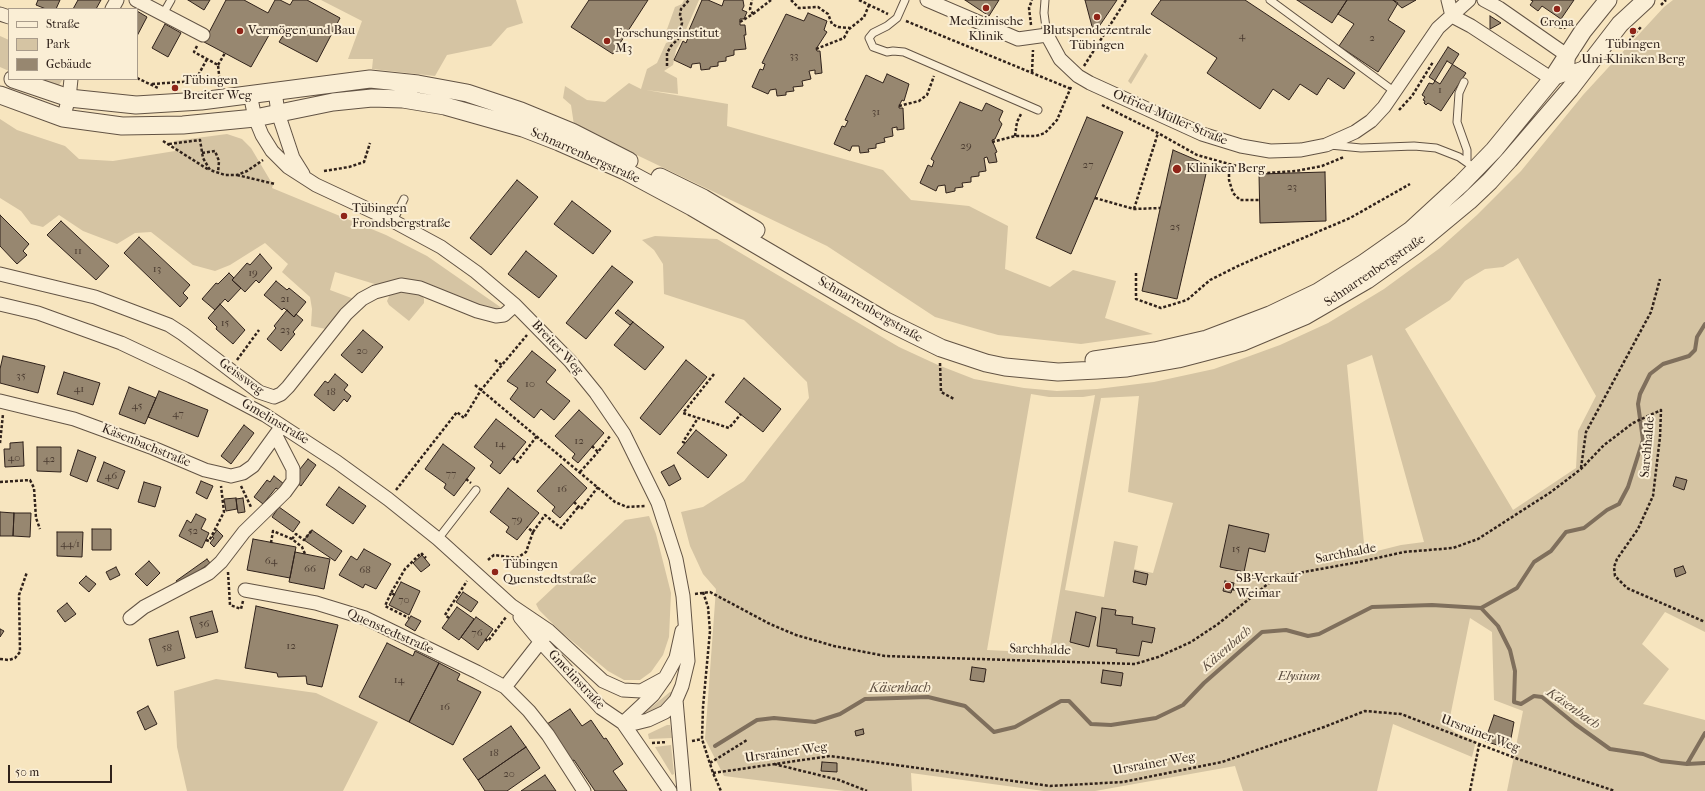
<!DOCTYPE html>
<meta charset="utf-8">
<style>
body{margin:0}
#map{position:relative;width:1705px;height:791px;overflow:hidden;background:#f7e5bf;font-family:"IM FELL French Canon",serif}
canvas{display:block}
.legend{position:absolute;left:8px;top:8px;width:130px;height:72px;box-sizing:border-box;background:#faeed5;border:1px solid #a99c8b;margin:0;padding:5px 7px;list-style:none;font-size:12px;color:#30221b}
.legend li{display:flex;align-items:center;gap:8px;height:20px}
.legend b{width:20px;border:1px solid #a99c8b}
.scale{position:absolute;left:8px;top:765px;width:104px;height:18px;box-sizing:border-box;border:2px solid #30221b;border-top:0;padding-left:5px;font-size:12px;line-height:14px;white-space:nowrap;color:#30221b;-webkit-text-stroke:3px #faeed5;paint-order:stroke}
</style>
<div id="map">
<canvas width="1705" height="791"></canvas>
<ul class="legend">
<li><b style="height:5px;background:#faeed5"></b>Straße</li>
<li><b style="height:11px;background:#d5c4a3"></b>Park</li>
<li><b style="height:11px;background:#978770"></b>Gebäude</li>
</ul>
<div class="scale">50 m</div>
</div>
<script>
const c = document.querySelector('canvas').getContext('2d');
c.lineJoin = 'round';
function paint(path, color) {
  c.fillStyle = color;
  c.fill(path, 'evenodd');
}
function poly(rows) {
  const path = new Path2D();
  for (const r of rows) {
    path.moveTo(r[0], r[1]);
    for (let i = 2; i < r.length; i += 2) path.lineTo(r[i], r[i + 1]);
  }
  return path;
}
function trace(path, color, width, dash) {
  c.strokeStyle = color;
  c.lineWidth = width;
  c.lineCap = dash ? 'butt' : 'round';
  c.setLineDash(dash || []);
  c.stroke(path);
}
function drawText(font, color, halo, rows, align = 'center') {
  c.font = font + ' "IM FELL French Canon",serif';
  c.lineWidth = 4;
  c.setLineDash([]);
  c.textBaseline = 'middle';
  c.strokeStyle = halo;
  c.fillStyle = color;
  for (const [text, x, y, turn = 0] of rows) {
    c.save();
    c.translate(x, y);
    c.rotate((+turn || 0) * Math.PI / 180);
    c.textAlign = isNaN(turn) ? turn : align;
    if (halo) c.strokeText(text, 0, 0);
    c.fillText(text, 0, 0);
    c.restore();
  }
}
paint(poly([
 [321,0,516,0,523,23,507,28,491,46,447,55,435,76,372,69,373,59,348,59,362,21],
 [684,0,699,0,681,41,676,50,673,65,664,71,677,78,678,94,646,90,728,104,727,126,883,170,911,200,969,206,1008,226,1005,269,1050,287,1073,270,1116,281,1105,318,1153,334,1081,344,998,335,935,317,827,246,574,125,571,105,563,98,565,86,587,100,605,102,629,83,641,89,647,69,657,63,666,43,671,41,666,32,675,7,682,4],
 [1673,0,1705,0,1705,632,1665,612,1642,644,1669,669,1643,704,1705,720,1705,791,1507,791,1523,711,1494,700,1492,632,1470,618,1448,727,1456,733,1476,741,1472,757,1393,724,1377,791,1243,791,1235,766,1095,791,1044,791,911,773,912,791,845,791,724,776,705,739,716,589,703,574,690,546,681,512,703,507,744,481,809,398,807,382,744,320,664,294,663,264,654,250,642,240,655,236,717,239,899,347,938,365,974,379,1024,388,1057,391,1097,389,1154,382,1214,369,1280,345,1328,323,1384,289,1440,248,1477,215,1521,171,1583,95,1664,7],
 [1518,258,1596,396,1578,431,1576,468,1513,510,1405,329,1450,300,1465,281,1485,269,1503,267],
 [1372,355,1424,542,1401,545,1365,554,1347,365],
 [1031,394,1049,397,1083,397,1095,395,1049,653,987,650],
 [1139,396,1128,492,1173,503,1153,573,1134,569,1138,546,1114,541,1104,597,1065,590,1101,398],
 [0,36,9,40,9,71,0,67],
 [1145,53,1148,56,1131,84,1128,81],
 [31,79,63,79,57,88],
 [0,119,17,130,65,146,79,159,113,161,175,151,174,141,227,134,242,139,251,148,273,185,272,188,386,235,427,256,506,311,503,313,417,284,391,281,378,285,335,272,330,290,354,299,326,329,311,326,312,309,310,297,282,272,288,264,265,243,230,265,215,271,193,265,151,232,135,233,117,244,83,231,59,215,43,227,31,224,21,211,0,198],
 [397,290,421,293,424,299,424,303,409,321,389,305,387,301,390,294],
 [649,516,656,534,671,593,669,637,663,655,651,672,640,680,624,680,608,671,560,631,539,610,536,604,625,520],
 [216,679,316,693,378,722,343,791,187,791,177,747,174,691],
 [670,692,675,692,665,706,644,716,643,714],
 [667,725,670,725,672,738,649,739,648,734],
 [671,745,674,774,672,775,655,747]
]), '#d5c4a3');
trace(poly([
 [1481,608,1517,588,1534,562,1551,551,1566,532,1584,528,1607,510,1619,504,1628,487,1643,440,1638,404,1640,394,1650,374,1663,364,1689,356,1695,350,1697,337,1705,324],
 [715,746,757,720,774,718,815,722,840,714,865,699,928,697,965,706,994,732,1015,727,1061,701,1069,701,1091,724,1111,725,1156,718,1183,705,1204,683,1262,632,1286,630,1308,636,1319,634,1372,607,1432,605,1481,608,1498,626,1510,650,1515,671,1514,702,1521,704,1534,696,1542,697,1575,724,1610,749,1643,754,1661,761,1687,764,1705,763],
 [1687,764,1705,733]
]), '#7f6f5c', 4);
const building = poly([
 [38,0,60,0,56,9,46,9,36,5,38,0],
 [78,0,101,0,96,9,73,9,78,0],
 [188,0,210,0,204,10,188,0],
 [226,0,244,0,268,13,275,0,280,0,290,5,293,0,307,0,340,18,317,62,279,42,284,34,273,28,251,67,204,42,226,0],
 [589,0,648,0,613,54,571,27,589,0],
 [702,0,708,0,722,6,724,0,743,0,744,6,742,10,747,12,744,19,740,19,740,25,745,25,746,35,744,35,746,49,734,50,734,55,726,57,726,61,718,62,718,66,710,67,710,69,701,70,700,63,692,64,691,68,674,60,683,41,686,43,688,38,686,37,702,0],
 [965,0,999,0,989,16,965,0],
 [1085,0,1117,0,1094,34,1085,0],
 [1161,0,1245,0,1355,73,1344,89,1328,78,1317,95,1300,84,1289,100,1273,89,1260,109,1207,73,1217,58,1151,14,1161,0],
 [1297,0,1347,0,1332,23,1297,0],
 [1347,0,1393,0,1398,3,1388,20,1405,31,1378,72,1339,46,1354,24,1338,14,1347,0],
 [1393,0,1416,0,1402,8,1393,0],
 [1531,0,1574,0,1561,19,1542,6,1538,11,1530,5,1533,1,1531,0],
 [137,11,147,17,137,36,137,11],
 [808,13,827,21,824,30,827,32,816,49,817,51,820,51,822,73,815,74,815,70,809,71,811,79,802,81,803,86,793,87,794,91,786,92,786,95,777,96,776,89,770,90,768,94,752,87,760,69,763,70,765,64,762,63,786,14,804,21,808,13],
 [1490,16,1501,23,1490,29,1490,16],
 [165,24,181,33,168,57,152,48,165,24],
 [1448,47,1459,54,1440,84,1429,77,1448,47],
 [1447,61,1466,73,1441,111,1428,103,1426,105,1424,103,1425,101,1423,100,1425,97,1422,95,1429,83,1433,84,1447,61],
 [887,74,909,84,904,101,902,100,899,106,899,108,903,108,904,129,897,130,897,127,892,128,893,136,884,138,885,142,876,144,876,148,868,149,869,152,860,153,859,146,852,146,850,151,834,144,842,126,845,127,848,121,845,120,866,75,883,83,887,74],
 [960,102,982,111,986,103,1003,111,999,120,1002,124,995,139,992,140,997,152,995,153,997,162,989,163,987,157,984,158,986,171,979,172,979,176,971,177,971,182,962,183,963,187,955,188,955,191,946,193,945,185,938,186,936,191,920,183,928,165,932,167,934,161,931,159,960,102],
 [1087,117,1123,132,1071,254,1036,238,1087,117],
 [1173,150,1208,165,1177,299,1142,291,1173,150],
 [1325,172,1326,221,1260,223,1259,174,1325,172],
 [517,180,538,197,491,255,470,238,517,180],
 [572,201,611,231,593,254,554,224,572,201],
 [0,215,29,244,23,251,27,255,17,264,0,246,0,215],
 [61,221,109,266,96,280,47,235,61,221],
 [139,237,190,285,183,293,188,298,180,307,124,253,139,237],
 [526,251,557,276,539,298,508,274,526,251],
 [260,254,272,268,259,283,256,280,245,292,232,280,247,263,250,265,260,254],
 [612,266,633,282,586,339,566,323,612,266],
 [229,273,234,278,232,280,241,288,228,302,225,299,215,310,202,299,216,283,218,284,229,273],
 [276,281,287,290,289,288,306,302,294,317,284,308,282,310,264,295,276,281],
 [220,304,245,330,233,344,216,329,217,327,208,318,220,304],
 [287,310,294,317,296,314,303,320,293,332,295,334,281,351,267,339,276,328,274,326,287,310],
 [618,310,633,322,630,325,615,313,618,310],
 [633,322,664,347,645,370,614,345,633,322],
 [363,330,383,347,362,373,341,355,363,330],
 [532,351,556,370,546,382,570,401,554,420,541,409,534,418,510,399,518,388,507,381,532,351],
 [3,356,45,366,38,393,0,383,0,369,3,356],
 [686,360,707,377,660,435,640,418,686,360],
 [64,372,100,383,93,405,57,394,64,372],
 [335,374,348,385,344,390,351,396,347,402,344,399,334,411,314,395,325,381,328,383,335,374],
 [744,378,781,409,763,432,725,402,744,378],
 [129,387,156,398,145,424,119,414,129,387],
 [159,391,208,410,198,437,148,417,159,391],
 [579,410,604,433,578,463,572,458,575,454,555,436,579,410],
 [496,419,526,442,500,474,490,466,493,462,474,447,496,419],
 [244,425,254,433,231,464,221,456,244,425],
 [696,430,727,455,708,478,677,453,696,430],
 [23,442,24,466,5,467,4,449,10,449,10,443,23,442],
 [443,444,475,468,454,496,444,488,446,484,425,469,443,444],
 [37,447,61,447,61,472,37,471,37,447],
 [78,450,96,457,87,482,70,475,78,450],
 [308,459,316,465,301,486,297,483,296,474,308,459],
 [104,462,125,471,118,489,97,481,104,462],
 [561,464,587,488,560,518,552,511,555,507,537,491,561,464],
 [674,465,681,479,669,486,661,472,674,465],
 [274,476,284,484,279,490,276,488,263,504,254,497,267,480,270,482,274,476],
 [1676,477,1687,480,1684,490,1673,486,1676,477],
 [201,481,213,486,207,499,196,493,201,481],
 [144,482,161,487,155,507,138,502,144,482],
 [339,487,366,506,353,524,326,505,339,487],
 [508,488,539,513,517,540,506,532,509,527,490,512,508,488],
 [236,498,237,509,226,511,224,499,236,498],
 [243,498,245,512,238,513,236,499,243,498],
 [279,507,300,522,293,532,272,517,279,507],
 [0,512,14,513,13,536,0,536,0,512],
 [14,513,31,513,30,537,13,536,14,513],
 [196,514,206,519,201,529,209,533,202,548,179,536,187,520,191,523,196,514],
 [1229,525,1269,534,1265,552,1249,548,1244,572,1220,567,1229,525],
 [92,529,111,529,111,550,92,550,92,529],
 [217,530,223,536,214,547,210,543,214,538,212,537,217,530],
 [312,530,342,551,335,561,304,540,312,530],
 [57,532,83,532,82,557,57,556,57,532],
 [253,539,296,547,290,578,247,570,253,539],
 [364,549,391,564,376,589,365,584,363,588,339,575,351,556,357,560,364,549],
 [295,552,330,559,324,589,289,582,295,552],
 [422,555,430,565,421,572,413,563,422,555],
 [207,559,210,563,179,585,176,581,207,559],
 [149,561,160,573,147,586,135,574,149,561],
 [1683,566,1686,573,1676,577,1674,569,1683,566],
 [116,567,120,575,110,580,106,572,116,567],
 [1135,571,1148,574,1146,585,1133,582,1135,571],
 [86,576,96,584,89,592,79,583,86,576],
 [1225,581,1234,583,1231,593,1223,591,1225,581],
 [401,582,420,591,409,615,389,605,401,582],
 [463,592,478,602,471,612,456,602,463,592],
 [67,603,76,614,65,622,57,611,67,603],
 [256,606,338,625,322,687,307,684,306,676,278,677,277,673,245,668,256,606],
 [457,607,474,619,459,640,442,628,457,607],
 [1102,608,1116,610,1115,615,1133,617,1132,624,1155,628,1152,643,1142,641,1139,656,1116,653,1117,649,1097,646,1102,608],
 [212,611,218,632,196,638,190,617,212,611],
 [1076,612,1096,617,1089,647,1070,642,1076,612],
 [411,616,421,621,415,631,405,625,411,616],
 [476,617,493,629,478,650,461,637,476,617],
 [0,629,4,631,0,637,0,629],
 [178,631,185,658,157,666,149,639,178,631],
 [387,643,413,656,415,651,439,663,409,722,359,697,387,643],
 [439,663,460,674,457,680,481,692,453,745,409,722,439,663],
 [972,667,986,669,984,682,970,680,972,667],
 [1103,670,1123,673,1121,686,1101,683,1103,670],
 [148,706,157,724,145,730,137,712,148,706],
 [570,709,582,726,591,720,604,739,606,738,623,764,613,771,627,791,595,791,574,760,572,761,547,724,570,709],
 [1494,715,1514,722,1509,749,1485,741,1494,715],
 [511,726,526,747,478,780,463,759,511,726],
 [863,729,864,734,856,736,855,731,863,729],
 [526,747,540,768,507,791,485,791,478,780,526,747],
 [822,762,837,763,837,772,821,771,822,762],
 [545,775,556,791,521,791,545,775]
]);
paint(building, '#978770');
trace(building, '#30221b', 1);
const service = poly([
 [905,0,897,18,887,26,873,33,869,38,873,47,887,52,893,51,904,52,1038,110],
 [1045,0,1044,13,1047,35],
 [1270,0,1395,92],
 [163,14,171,0],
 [1464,82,1459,93,1457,122,1467,150,1467,162],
 [1330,145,1361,148,1414,146,1436,148,1459,157,1476,169],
 [393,221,404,199],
 [438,539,476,490]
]);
const minor = poly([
 [136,0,203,35],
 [927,0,1018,39,1047,35,1060,59,1078,76,1090,83,1202,134,1241,146,1270,151,1301,150,1326,145,1355,132,1371,121,1384,107,1438,28,1469,0],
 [1448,0,1452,16,1471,26,1552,79,1586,67],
 [1484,0,1499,8,1568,56,1568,63],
 [112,9,117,0],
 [0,14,9,17],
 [275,91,278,113,293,158,303,174],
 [250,94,255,118,262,135,272,151,288,167,316,185,393,221,441,247,476,272,515,305,570,361,596,393,624,434,658,503,676,559,683,596,688,661,682,686,676,700,665,712,648,720,636,723,623,723],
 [63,118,69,98,71,79],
 [0,274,95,297,169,325,183,334,259,392,274,397,281,394,288,387,346,314,362,299,375,292,401,285,420,288,477,311,496,316,504,315,515,305],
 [0,304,38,313,121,343,191,376,265,415,337,462,388,499,438,539,512,606,549,631,603,681,623,690,641,691,665,678],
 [0,401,74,419,153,448,205,470,231,476,243,473,253,466,282,426],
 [245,590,316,603,365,618,477,672,505,687,529,711,548,735,584,791],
 [520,617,540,641,601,708,623,723,670,791],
 [130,618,144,607,209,573,221,562,244,532,285,492,293,481,293,469,276,436],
 [505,687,545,636],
 [676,700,684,791],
 [623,723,653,695,665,678,676,658,682,631]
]);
const tertiary = poly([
 [13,79,69,98,136,105,201,101,370,79,418,84,467,93,521,111,572,132,629,161],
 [0,95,63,118,122,126,183,125,255,118,333,102,372,98,403,99,445,106,523,128,559,142,625,171,692,207,886,321,941,348,986,363,1005,367,1058,372,1097,370,1127,368,1178,359,1243,342,1305,316,1367,280,1416,245,1469,201,1490,181,1509,160,1570,89,1620,24,1646,0],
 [660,177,703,198,756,230],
 [1094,360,1155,351,1207,339,1270,315,1318,292,1364,263,1411,230,1461,184,1494,150,1552,79,1583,31,1608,0]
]);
trace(service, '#625344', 9);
trace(minor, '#625344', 15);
trace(tertiary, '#625344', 19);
trace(poly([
 [791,0,799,8,818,7,828,14,832,24,838,27,850,28],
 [859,0,888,14],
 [1661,5,1666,0],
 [753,14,771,0],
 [906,21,1071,89],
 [740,22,753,14,750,9,752,0],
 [1545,22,1557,27,1564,28,1568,26],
 [1031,25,1029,8,1032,0],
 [197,46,194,52,218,65,220,84],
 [1622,48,1641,27],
 [816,49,844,38,848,30,864,17,869,5],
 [218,65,225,53],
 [667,66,667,53,671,46,678,39,682,23,680,15,681,9,689,0],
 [1084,66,1126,0],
 [1032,72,1033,50],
 [137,78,158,88],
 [152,84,195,81,207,59],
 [1102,105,1158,133,1197,155,1229,164,1266,173,1296,171,1322,166,1344,157],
 [899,106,919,101,927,95,934,76],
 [1399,110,1412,96,1433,62],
 [1015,136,1017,122,1021,114],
 [163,141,209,170],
 [992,142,1015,136,1036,136,1045,133,1057,120,1071,87],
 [169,144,200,140,203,158,210,170,225,175,237,175,247,171,263,160],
 [202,153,215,151,219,161,218,173],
 [1229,164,1229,180,1233,193,1240,200,1259,200],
 [324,171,349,167,364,162,370,143],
 [237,175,275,184],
 [1095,198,1134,209,1160,208],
 [1134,209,1158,133],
 [1136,273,1136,299,1161,308,1187,300,1210,280,1240,265,1350,218,1410,184],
 [237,360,259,330],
 [495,360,502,365],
 [940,363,941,392,954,399],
 [714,374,683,413,729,428,741,414],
 [475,385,615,502,627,507,645,506],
 [0,443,3,414],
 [685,443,683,442,698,418],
 [592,446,598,452,610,436],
 [513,458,517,462,537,436],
 [1581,468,1586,432,1651,312,1660,279],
 [580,472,598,452],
 [466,479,471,483],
 [0,482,30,480,34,488,36,518,40,529],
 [241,486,251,507],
 [396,490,457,412,464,418,481,390,527,335],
 [574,502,581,509,598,487],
 [533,532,545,515,561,528,579,506],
 [292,539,296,534,304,540,312,530],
 [206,540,209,541,224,512,221,486],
 [271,543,273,531,292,539,302,547,305,554],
 [488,560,494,555,517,558,526,552,533,532,527,527],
 [1241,571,1240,574,1253,576],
 [228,572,230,605,241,609,243,601],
 [1232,589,1237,590],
 [703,592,708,607,710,631,703,707,702,739,713,773,721,791],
 [391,593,385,606,409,618],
 [695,594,710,592,770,624,796,635,834,646,885,656,1135,664,1158,657,1191,642,1218,624,1269,583,1287,575,1359,562,1404,552,1453,548,1478,539,1551,492,1581,469,1604,445,1633,423,1661,410,1660,437,1653,496,1638,529,1617,559,1614,567,1615,576,1627,588,1705,622],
 [395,595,391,593,405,569,421,553,426,558],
 [449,618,445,615,467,581],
 [485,639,488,641,506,617],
 [0,659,9,660,15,658,20,652,19,595,27,572],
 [692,741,702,739],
 [652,743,667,742],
 [710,763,747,740],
 [774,764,839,780,867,791],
 [713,773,830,756,1050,786,1123,782,1222,762,1324,727,1365,711,1401,714,1518,759,1615,791],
 [1470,791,1479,745]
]), '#30221b', 2.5, [3, 2]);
trace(service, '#faeed5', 7);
trace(minor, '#faeed5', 13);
trace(tertiary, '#faeed5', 17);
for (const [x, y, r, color] of [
 [986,8,4,"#8f2418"],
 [1557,9,4,"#8f2418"],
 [1097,17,4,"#8f2418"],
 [240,31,4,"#8f2418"],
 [1633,31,4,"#8f2418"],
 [607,41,4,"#8f2418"],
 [175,88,4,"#8f2418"],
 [1177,169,5,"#8f2418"],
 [344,216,4,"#8f2418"],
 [495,572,4,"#8f2418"],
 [1228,586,4,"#8f2418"]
]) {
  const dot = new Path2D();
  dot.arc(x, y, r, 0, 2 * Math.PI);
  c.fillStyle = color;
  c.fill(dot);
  trace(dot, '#faeed5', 1.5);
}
drawText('11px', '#4a3b30', null, [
 ["4",1242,36],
 ["2",1372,38],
 ["33",794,56],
 ["1",1440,90],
 ["31",876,112],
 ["29",966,146],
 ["27",1088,165],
 ["23",1292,187],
 ["25",1175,227],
 ["11",78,251],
 ["13",157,269],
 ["19",253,273],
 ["21",285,299],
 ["15",225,323],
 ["23",285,330],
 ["20",362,351],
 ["35",21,376],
 ["10",530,384],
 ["41",79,389],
 ["18",331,392],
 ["45",137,406],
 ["47",178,414],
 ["12",579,441],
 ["14",500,444],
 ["40",14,458],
 ["42",49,459],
 ["77",451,474],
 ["46",111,476],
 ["16",562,489],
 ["79",517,520],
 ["52",193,531],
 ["44/1",70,544],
 ["15",1236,549],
 ["64",271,561],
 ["66",310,569],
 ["68",365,570],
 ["70",404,600],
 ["56",204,624],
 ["76",477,633],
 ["12",291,646],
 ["58",167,648],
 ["14",399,680],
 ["16",445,707],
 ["18",494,753],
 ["20",509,774]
]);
drawText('13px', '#30221b', '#faeed5', [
 ["Medizinische",986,22,"center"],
 ["Klinik",986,37,"center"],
 ["Crona",1557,23,"center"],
 ["Vermögen und Bau",248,31],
 ["Blutspendezentrale",1097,31,"center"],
 ["Tübingen",1097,46,"center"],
 ["Forschungsinstitut",615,34],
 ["M3",615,49],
 ["Tübingen",1633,45,"center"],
 ["Uni-Kliniken Berg",1633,60,"center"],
 ["Tübingen",183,81],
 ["Breiter Weg",183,96],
 ["Kliniken Berg",1186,169],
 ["Tübingen",352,209],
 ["Frondsbergstraße",352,224],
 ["Tübingen",503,565],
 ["Quenstedtstraße",503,580],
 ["SB-Verkauf",1236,579],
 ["Weimar",1236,594]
], 'left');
drawText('13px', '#30221b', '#faeed5', [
 ["Otfried-Müller-Straße",1170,118,23],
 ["Schnarrenbergstraße",585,156,24],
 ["Schnarrenbergstraße",1375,271,-34],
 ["Schnarrenbergstraße",870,310,30],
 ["Breiter Weg",557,348,47],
 ["Geissweg",241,377,36],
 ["Gmelinstraße",275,422,31],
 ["Käsenbachstraße",146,446,22],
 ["Sarchhalde",1648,447,-85],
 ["Sarchhalde",1346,554,-11],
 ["Quenstedtstraße",390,632,24],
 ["Sarchhalde",1040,650,2],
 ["Gmelinstraße",576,680,47],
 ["Ursrainer Weg",1480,734,21],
 ["Ursrainer Weg",786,753,-8],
 ["Ursrainer Weg",1154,764,-10]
]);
drawText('italic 13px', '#594a3d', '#faeed5', [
 ["Elysium",1299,677]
]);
drawText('italic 14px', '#5e4f41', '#faeed5', [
 ["Käsenbach",1227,649,-41],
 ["Käsenbach",900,689],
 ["Käsenbach",1573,709,35]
]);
</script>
